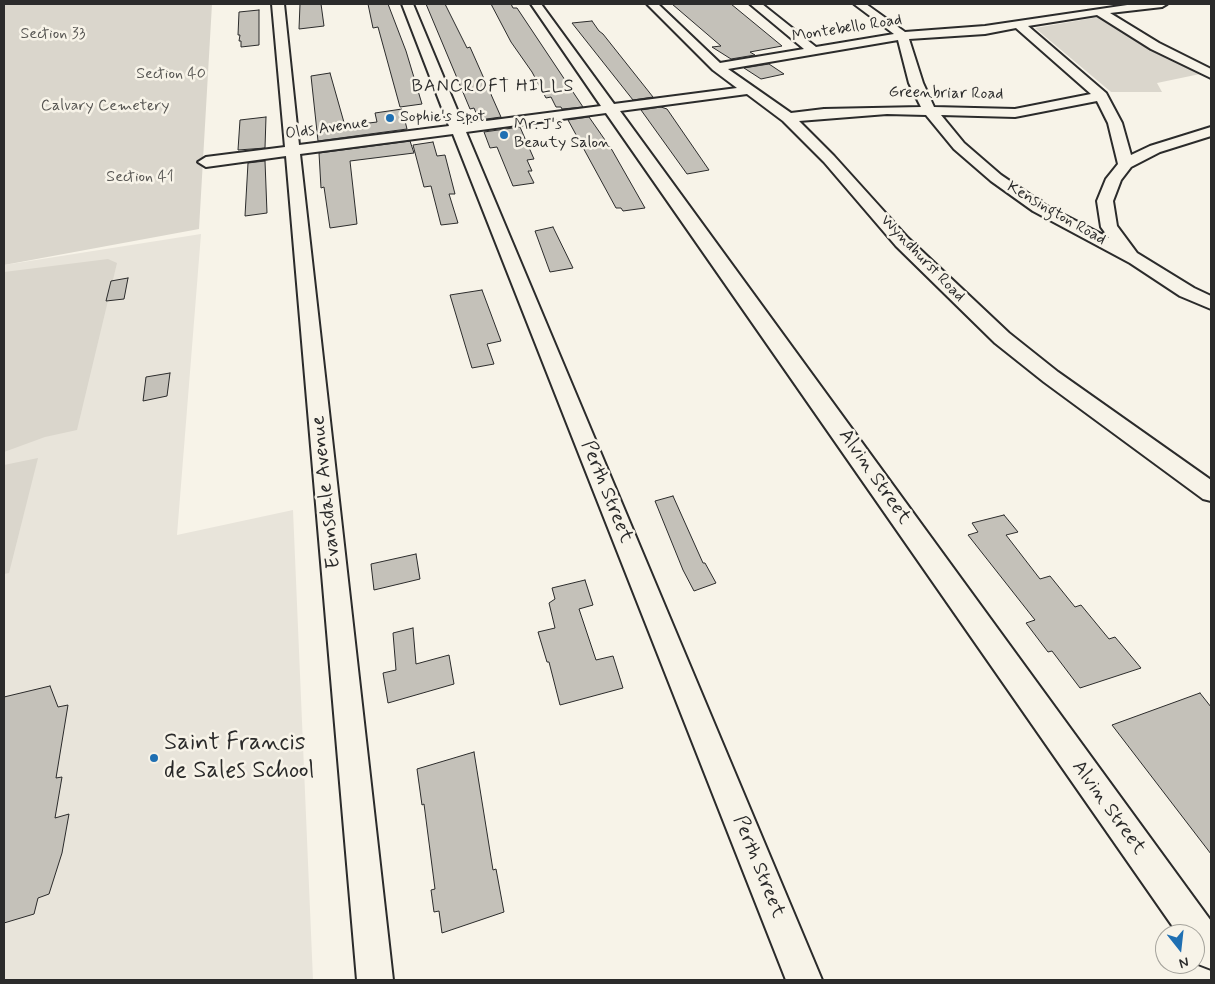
<!DOCTYPE html>
<style>
body{margin:0}
#map{position:relative;width:1215px;height:984px;overflow:hidden;background:#f7f3e8;font-family:Mynerve,sans-serif}
canvas{display:block}
.frame{position:absolute;inset:0;border:5px solid #2b2b2b;pointer-events:none}
.north{position:absolute;left:1155px;top:924px;width:50px;height:50px;box-sizing:border-box;background:#f7f3e8;border:1px solid #a5a39c;border-radius:50%;rotate:164deg;font-size:14px;font-weight:700;line-height:20px;text-align:center;color:#2b2b2b}
.north::after{content:'';display:block;margin:auto;width:18px;height:22px;background:#1f6fb2;clip-path:polygon(50% 0,100% 100%,50% 72%,0 100%)}
</style>
<div id="map">
<canvas width="1215" height="984"></canvas>
<div class="frame"></div>
<div class="north">N</div>
</div>
<script>
const c = document.querySelector('canvas').getContext('2d');
c.lineJoin = 'round';
function paint(path, color) {
  c.fillStyle = color;
  c.fill(path, 'evenodd');
}
function poly(rows) {
  const path = new Path2D();
  for (const r of rows) {
    path.moveTo(r[0], r[1]);
    for (let i = 2; i < r.length; i += 2) path.lineTo(r[i], r[i + 1]);
  }
  return path;
}
function trace(path, color, width, dash) {
  c.strokeStyle = color;
  c.lineWidth = width;
  c.lineCap = dash ? 'butt' : 'round';
  c.setLineDash(dash || []);
  c.stroke(path);
}
function drawText(font, color, halo, rows, align = 'center') {
  c.font = font + ' Mynerve,sans-serif';
  c.lineWidth = 5;
  c.setLineDash([]);
  c.textBaseline = 'middle';
  c.strokeStyle = halo;
  c.fillStyle = color;
  for (const [text, x, y, turn = 0] of rows) {
    c.save();
    c.translate(x, y);
    c.rotate((+turn || 0) * Math.PI / 180);
    c.textAlign = isNaN(turn) ? turn : align;
    if (halo) c.strokeText(text, 0, 0);
    c.fillText(text, 0, 0);
    c.restore();
  }
}
paint(poly([
 [201,234,177,535,293,510,313,980,4,980,4,265]
]), '#e8e4da');
paint(poly([
 [4,4,212,4,199,229,4,265],
 [1099,17,1154,51,1200,74,1157,83,1162,92,1111,92,1035,28],
 [108,259,117,263,77,430,45,437,4,452,4,272],
 [38,458,9,573,4,574,4,465]
]), '#dad6cc');
const building = poly([
 [300,4,321,4,324,26,299,29,300,4],
 [368,4,388,4,406,51,422,104,400,107,378,27,373,28,368,4],
 [426,4,445,4,467,48,470,47,501,117,479,120,474,108,470,109,426,4],
 [491,4,511,4,513,8,517,8,583,107,562,109,561,107,556,107,551,97,546,98,532,72,511,42,491,4],
 [672,4,731,4,782,46,750,52,755,55,731,59,712,47,721,46,672,4],
 [259,10,259,45,241,47,241,41,239,41,240,35,238,35,239,12,259,10],
 [592,21,599,31,603,34,653,97,633,100,572,23,592,21],
 [769,64,784,74,761,79,744,68,769,64],
 [330,73,345,126,377,122,375,113,402,109,407,129,318,141,311,76,330,73],
 [661,107,667,109,709,170,687,174,641,110,661,107],
 [266,117,265,148,238,150,240,120,266,117],
 [589,117,612,150,645,208,623,211,621,208,616,208,568,120,589,117],
 [520,127,534,159,527,160,532,171,528,171,534,183,513,186,497,147,490,148,484,132,520,127],
 [410,141,414,153,350,161,357,224,330,228,324,187,321,188,319,153,410,141],
 [433,142,437,156,445,155,455,194,449,194,458,223,441,225,431,186,424,187,413,145,433,142],
 [265,161,267,213,245,216,248,163,265,161],
 [553,227,573,268,550,272,535,231,553,227],
 [128,278,124,299,106,301,111,281,128,278],
 [482,290,501,341,487,344,494,364,472,368,450,295,482,290],
 [170,373,167,396,143,401,146,377,170,373],
 [673,496,703,563,705,563,716,583,694,591,683,570,655,501,673,496],
 [1004,515,1018,532,1006,535,1040,579,1050,576,1075,607,1081,605,1109,639,1115,637,1141,668,1080,688,1052,651,1048,652,1026,623,1035,620,968,535,978,532,972,523,1004,515],
 [416,554,420,579,374,590,371,564,416,554],
 [585,580,593,605,579,609,596,660,613,656,623,688,560,705,549,662,547,662,538,632,555,628,549,603,555,599,552,588,585,580],
 [413,628,416,664,449,655,454,684,388,703,383,673,396,670,393,633,413,628],
 [50,686,58,707,68,705,56,778,62,777,55,818,69,814,62,853,49,894,38,898,34,914,4,923,4,697,50,686],
 [1200,693,1211,707,1211,854,1112,725,1200,693],
 [474,752,493,870,496,869,504,912,442,933,439,911,434,912,431,890,435,889,424,804,422,805,417,769,474,752]
]);
paint(building, '#c4c1b9');
trace(building, '#2b2b2b', 1);
const minor = poly([
 [272,4,284,4,299,145,449,126,402,4,413,4,463,124,601,106,531,4,541,4,614,104,737,88,713,70,647,4,658,4,720,63,804,49,750,4,762,4,816,47,894,34,854,4,866,4,905,32,985,26,1134,4,1167,4,1162,7,1110,13,1159,43,1211,69,1211,78,1151,49,1097,15,1028,26,1106,93,1122,123,1131,155,1150,146,1211,127,1211,136,1160,152,1131,167,1121,180,1113,201,1117,226,1137,253,1194,288,1211,296,1211,309,1180,296,1130,263,1033,211,991,181,954,149,926,115,887,114,799,121,834,156,908,238,1009,333,1058,372,1211,480,1211,501,1203,499,1044,382,995,343,896,246,824,162,783,121,747,94,620,111,1211,921,1211,969,1198,964,1195,959,1195,934,1178,934,606,113,466,132,822,980,786,980,453,134,300,154,393,980,357,980,286,156,206,167,198,162,206,157,285,147,272,4],
 [1016,28,1091,94,1015,109,934,107,923,83,909,39,985,34,1016,28],
 [898,40,909,83,921,107,824,109,791,113,728,69,898,40],
 [1097,101,1108,123,1118,164,1106,179,1097,201,1101,227,1109,238,1045,205,1001,175,964,143,941,115,1015,117,1097,101]
]);
trace(minor, '#2b2b2b', 4);
paint(minor, '#f7f3e8');
for (const [x, y, r, color] of [
 [390,118,5,"#1f6fb2"],
 [504,135,5,"#1f6fb2"],
 [154,758,5,"#1f6fb2"]
]) {
  const dot = new Path2D();
  dot.arc(x, y, r, 0, 2 * Math.PI);
  c.fillStyle = color;
  c.fill(dot);
  trace(dot, '#f7f3e8', 2);
}
drawText('16px', '#2b2b2b', '#f7f3e8', [
 ["Montebello Road",847,29,-9],
 ["Greenbriar Road",946,94,1],
 ["Olds Avenue",327,129,-8],
 ["Kensington Road",1056,214,30],
 ["Wyndhurst Road",922,259,46]
]);
drawText('16px', '#575653', '#f7f3e8', [
 ["Section 33",53,35],
 ["Section 40",171,75],
 ["Calvary Cemetery",105,107],
 ["Section 41",140,178]
]);
drawText('16px', '#2b2b2b', '#f7f3e8', [
 ["Sophie's Spot",400,118],
 ["Mr. J's",514,126],
 ["Beauty Salon",514,144]
], 'left');
c.letterSpacing = '1px';
drawText('18px', '#2b2b2b', '#f7f3e8', [
 ["BANCROFT HILLS",493,87]
]);
c.letterSpacing = '0px';
drawText('20px', '#2b2b2b', '#f7f3e8', [
 ["Alvin Street",874,477,55],
 ["Evansdale Avenue",327,492,-96],
 ["Perth Street",606,492,68],
 ["Alvin Street",1108,808,54],
 ["Perth Street",758,867,68]
]);
drawText('24px', '#2b2b2b', '#f7f3e8', [
 ["Saint Francis",164,744],
 ["de Sales School",164,772]
], 'left');
</script>
